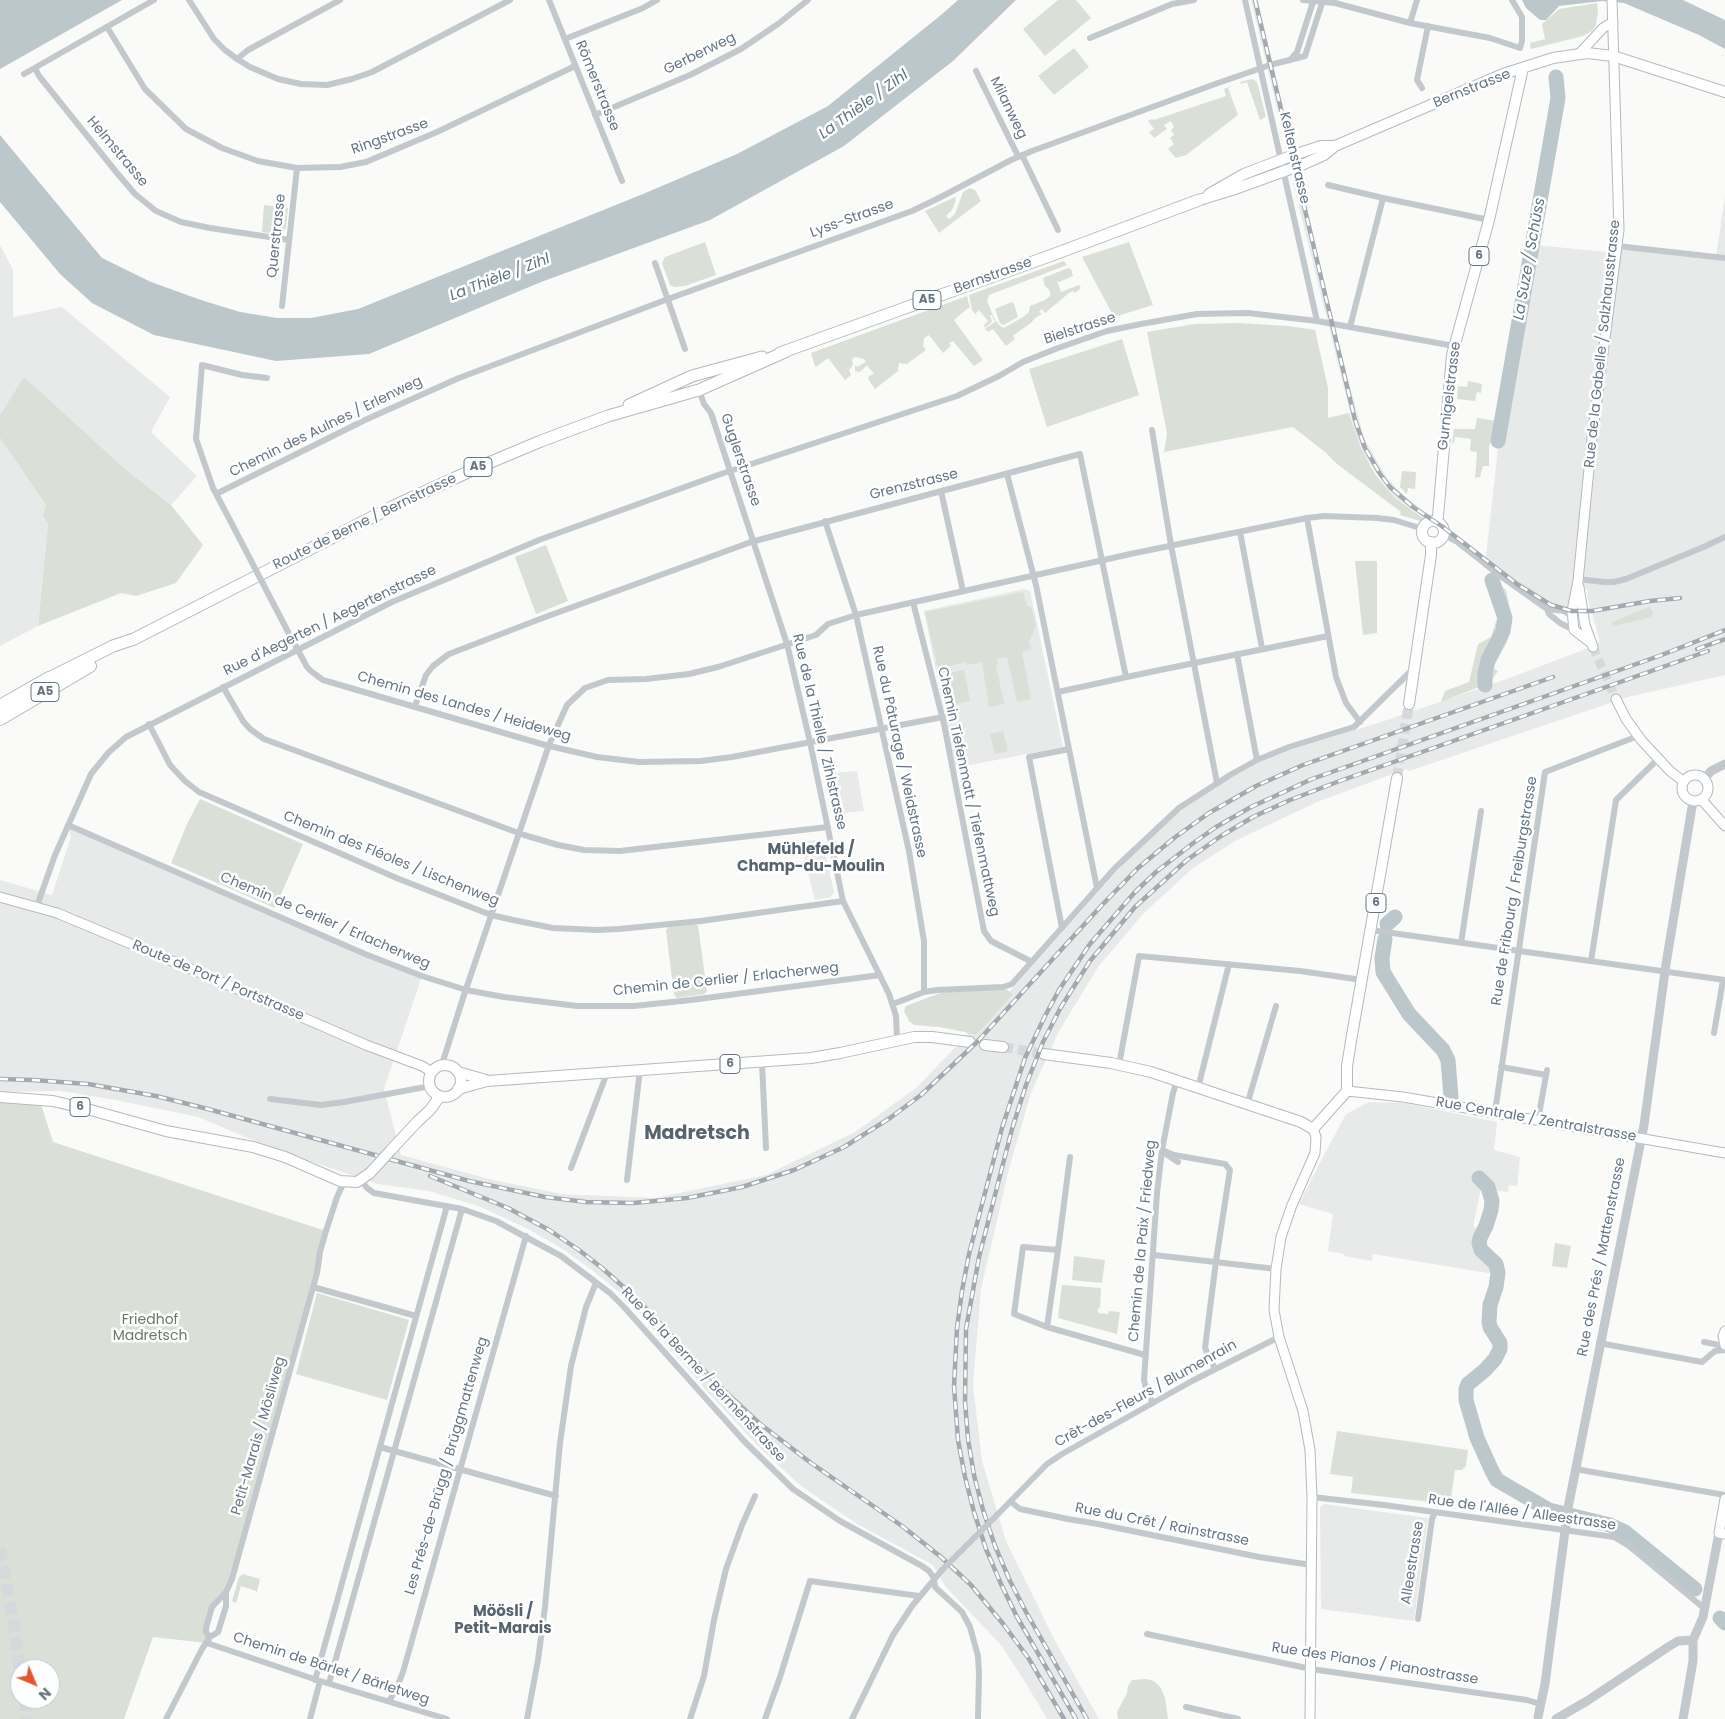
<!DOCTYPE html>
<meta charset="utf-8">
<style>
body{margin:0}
#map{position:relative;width:1725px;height:1719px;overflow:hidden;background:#fafaf8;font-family:Poppins,sans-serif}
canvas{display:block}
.north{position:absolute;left:10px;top:1659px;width:50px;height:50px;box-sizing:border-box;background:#fff;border:1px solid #c1c8cd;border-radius:50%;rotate:135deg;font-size:14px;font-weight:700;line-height:20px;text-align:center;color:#657683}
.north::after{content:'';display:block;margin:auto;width:18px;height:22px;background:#e4572e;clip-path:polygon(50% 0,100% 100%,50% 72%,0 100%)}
</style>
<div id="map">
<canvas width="1725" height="1719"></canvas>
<div class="north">N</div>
</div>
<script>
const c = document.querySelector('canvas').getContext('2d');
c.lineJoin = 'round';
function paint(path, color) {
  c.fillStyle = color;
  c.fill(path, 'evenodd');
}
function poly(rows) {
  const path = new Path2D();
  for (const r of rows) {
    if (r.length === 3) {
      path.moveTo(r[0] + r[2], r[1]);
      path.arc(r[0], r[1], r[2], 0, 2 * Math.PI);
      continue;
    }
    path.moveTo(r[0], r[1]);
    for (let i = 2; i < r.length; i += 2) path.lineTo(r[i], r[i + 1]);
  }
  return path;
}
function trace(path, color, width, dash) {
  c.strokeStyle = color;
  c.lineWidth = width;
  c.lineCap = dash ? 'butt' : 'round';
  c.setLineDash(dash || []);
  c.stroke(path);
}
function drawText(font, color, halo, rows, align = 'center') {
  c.font = font + ' Poppins,sans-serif';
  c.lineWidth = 5;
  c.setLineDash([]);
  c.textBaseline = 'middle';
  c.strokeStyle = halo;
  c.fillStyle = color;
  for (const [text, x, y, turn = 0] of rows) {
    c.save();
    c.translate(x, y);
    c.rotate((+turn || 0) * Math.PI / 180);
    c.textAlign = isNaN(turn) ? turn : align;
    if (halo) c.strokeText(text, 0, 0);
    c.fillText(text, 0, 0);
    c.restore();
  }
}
paint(poly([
 [1251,0,1258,0,1291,141,1285,142],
 [1301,181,1335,330,1364,438,1387,478,1401,493,1429,515,1426,519,1397,499,1389,490,1359,448,1293,183],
 [1725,196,1725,675,1628,697,1409,771,1406,769,1317,802,1237,840,1193,868,1143,914,1098,967,1058,1033,1031,1093,1009,1169,981,1289,973,1385,982,1461,1006,1541,1054,1639,1099,1719,1047,1719,1022,1677,1001,1645,945,1586,933,1565,857,1524,801,1486,759,1447,705,1389,644,1318,621,1294,596,1273,563,1249,526,1228,481,1207,429,1191,378,1184,274,1149,198,1117,116,1100,61,1091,0,1092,0,880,52,895,71,837,68,825,422,976,384,1089,401,1155,493,1180,562,1194,655,1198,766,1175,855,1132,916,1088,1014,987,1117,871,1140,847,1178,813,1223,782,1258,763,1290,750,1381,722,1504,680,1586,649,1600,642,1587,596,1588,591,1579,582,1572,611,1547,609,1485,564,1498,449,1536,245,1606,252,1617,246,1716,257],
 [0,245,13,270,13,317,62,307,170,397,151,432,197,476,171,505,125,469,24,378,0,415],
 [0,438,46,505,43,516,48,524,38,626,0,646],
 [1024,589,1030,591,1063,747,970,765,955,766,924,611],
 [857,771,864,811,833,814,825,774],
 [822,839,834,892,830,898,815,900,800,842],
 [1369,1102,1404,1103,1497,1122,1494,1150,1520,1157,1517,1186,1509,1185,1508,1192,1481,1188,1473,1227,1481,1229,1475,1238,1475,1248,1493,1267,1494,1274,1373,1254,1372,1261,1344,1256,1344,1254,1328,1251,1333,1214,1299,1204,1324,1155,1346,1114],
 [1324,1504,1428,1518,1414,1621,1321,1609,1320,1507]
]), '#e8e9e9');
paint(poly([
 [1058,0,1076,0,1091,18,1045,56,1023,29],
 [1597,3,1598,11,1596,25,1592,31,1583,36,1531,49,1530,43,1545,39,1542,24,1559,9],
 [1074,48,1089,67,1054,95,1038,76],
 [1252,79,1257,82,1266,117,1260,120,1247,82,1241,84,1240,82],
 [1234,85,1228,88,1238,115,1203,142,1202,140,1202,143,1186,155,1176,158,1168,149,1174,144,1170,138,1174,135,1171,130,1174,127,1171,121,1164,125,1167,129,1154,138,1149,132,1154,129,1148,121,1152,119,1154,120,1226,96,1224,89],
 [970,188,975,190,981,201,939,233,925,211,955,197,956,200,952,210,946,216,949,219,955,214,963,192],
 [264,205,288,208,286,228,281,235,262,232],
 [705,242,716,275,685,286,674,287,670,285,662,263,665,257],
 [1129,242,1153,305,1114,317,1082,257],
 [1064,261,1067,265,989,295,987,301,995,320,994,321,992,315,990,315,992,322,985,328,984,325,988,321,979,310,976,313,977,316,972,310,969,295],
 [1068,268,1071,269,1073,276,1059,282,1057,281,1061,292,1079,285,1081,288,1075,293,1073,291,1069,293,1045,313,1042,309,1039,312,1042,314,1035,318,1031,323,1015,334,1013,336,1015,339,1006,346,993,329,988,332,985,329,996,321,1000,326,1004,328,1023,317,1029,312,1030,306,1045,300,1050,296,1050,291,1045,286,1043,278],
 [967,296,970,308,968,308,954,320,983,360,974,366,953,341,949,343,951,346,943,353,929,335,924,338,923,346,926,350,907,364,899,363,898,371,875,389,868,379,869,376,874,374,867,365,860,372,855,371,855,366,856,365,857,367,866,362,864,359,855,357,852,359,853,365,849,370,851,375,845,380,828,358,816,367,815,366,811,353],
 [1012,302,1014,304,1018,317,1003,325,1000,323,995,309],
 [1239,323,1288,326,1315,330,1328,388,1328,418,1349,413,1360,447,1375,474,1395,498,1423,518,1423,520,1420,521,1400,515,1401,512,1337,464,1325,452,1293,427,1164,452,1167,433,1147,332,1195,324],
 [1122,339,1139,395,1047,427,1029,369],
 [24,377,125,469,171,505,203,545,176,583,136,596,121,593,38,626,48,524,43,516,46,505,0,438,0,415],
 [1468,381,1482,384,1481,393,1477,392,1475,401,1457,399,1458,386,1467,387],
 [1477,418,1497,421,1489,447,1489,466,1483,466,1480,477,1475,478,1477,452,1470,451,1471,439,1455,437,1454,443,1452,443,1454,429,1475,429],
 [1402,471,1416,472,1415,489,1408,488,1407,494,1400,487],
 [546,545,568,601,536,614,515,557],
 [1355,561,1377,561,1377,633,1363,635],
 [1487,575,1506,590,1511,614,1508,640,1493,668,1498,671,1491,681,1480,681,1479,687,1441,702,1445,691,1469,682,1478,644,1491,637,1499,612,1490,598],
 [1023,592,1027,606,1031,607,1036,625,1029,642,1031,649,1022,652,1031,699,1017,702,1007,657,997,659,998,664,996,665,1004,704,989,707,982,662,967,665,966,662,938,669,925,612],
 [1649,607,1653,612,1652,616,1648,618,1613,626,1612,622],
 [964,670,970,701,951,705,945,674],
 [1003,731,1008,751,995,754,990,734],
 [200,799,303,844,275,908,171,863,187,824],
 [696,924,698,926,707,991,705,994,677,998,674,995,666,930,669,927],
 [1006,989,1013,994,977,1034,969,1034,965,1032,939,1027,914,1025,909,1021,904,1011,906,1006,943,992],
 [0,1101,41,1104,53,1142,326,1231,232,1579,212,1607,207,1643,153,1637,124,1719,0,1719],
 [20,1669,50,1669,50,1699,20,1699],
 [1555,1243,1571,1246,1567,1268,1552,1266],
 [1074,1256,1105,1260,1102,1283,1072,1280],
 [1062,1285,1101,1288,1100,1308,1098,1308,1098,1313,1108,1314,1109,1311,1120,1312,1117,1334,1058,1318],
 [317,1293,409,1320,387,1400,296,1374],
 [1337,1431,1468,1450,1466,1466,1462,1470,1455,1470,1450,1504,1351,1493,1353,1477,1330,1474],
 [243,1574,260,1579,257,1592,256,1591,241,1586,236,1603,232,1601,239,1577],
 [1146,1679,1154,1681,1161,1688,1165,1698,1168,1719,1118,1719,1117,1712,1127,1693,1128,1686,1132,1680]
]), '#dadfd7');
paint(poly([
 [0,0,122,0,0,69],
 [958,0,1016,0,953,61,844,146,710,220,541,282,369,354,276,361,154,335,92,303,60,274,0,202,0,135,102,258,151,282,201,300,240,312,277,318,311,318,358,309,643,194,737,154,828,106,941,15],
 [1522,0,1683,0,1725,20,1725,49,1699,35,1624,3,1602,1,1559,6,1546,20,1540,20,1526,8]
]), '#bbc7cb');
trace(poly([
 [1498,441,1558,98,1556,77],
 [1485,685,1485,673,1488,660,1503,631,1505,618,1492,580],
 [1387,924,1395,917],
 [1385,939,1382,958,1383,972,1409,1014,1443,1050,1448,1060,1451,1097],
 [1479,1178,1488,1187,1492,1201,1491,1210,1486,1226,1480,1238,1479,1243,1481,1250,1496,1264,1498,1273,1496,1287,1490,1305,1489,1322,1490,1327,1500,1343,1500,1349,1495,1359,1485,1370,1468,1384,1466,1389,1466,1400,1477,1438,1492,1471,1497,1480,1549,1510,1610,1525,1625,1532,1695,1589],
 [1720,1618,1725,1623]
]), '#bbc7cb', 15);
trace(poly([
 [1593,647,1616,699]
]), '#d5d9db', 9, [9, 4.5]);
trace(poly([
 [1397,778,1409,704],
 [1003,1047,1044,1054]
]), '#d5d9db', 10, [10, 5]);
trace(poly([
 [0,1549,11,1608,20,1669],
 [25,1699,26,1719]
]), '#d5d9db', 12, [12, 6]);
const secondary = poly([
 [1579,54,1603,28,1613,22],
 [1579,587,1585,625,1593,647],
 [1591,643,1574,630,1572,611,1578,581,1592,438,1619,230,1612,0],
 [1616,699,1626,719,1642,741,1670,771,1683,781],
 [1695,788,13],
 [1701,799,1725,826],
 [0,897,57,913,203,974,366,1045,422,1066,432,1072],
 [1347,1091,1403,1097,1725,1153],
 [1725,1331,1723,1336,1725,1345],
 [1725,1499,1719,1533,1725,1534],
 [1310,1719,1312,1497,1310,1450,1303,1411,1279,1337,1274,1310,1276,1269,1281,1237,1292,1205,1315,1153,1316,1137,1313,1129]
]);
const primary = poly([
 [1209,194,1244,174,1291,156,1321,146,1335,146],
 [1199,200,1232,190,1304,164,1324,155,1335,146,1503,74,1553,58,1587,53,1613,56,1725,92],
 [1437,521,1438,516,1452,355,1489,220,1523,68],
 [1433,532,11],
 [1409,704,1431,555,1431,542],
 [985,1045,1003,1047],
 [1044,1054,1111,1063,1151,1072,1301,1122,1313,1129,1347,1091,1347,1066,1352,1035,1397,778],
 [445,1081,16],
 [458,1072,486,1080],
 [458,1089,487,1081,811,1058,840,1053,914,1037,932,1037,970,1042],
 [0,1097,53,1101,87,1109,166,1131,253,1147,285,1157,340,1181,357,1182,370,1173],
 [391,1150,417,1122,430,1110,440,1096]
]);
const trunk = poly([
 [780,353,1055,254,1199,200],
 [629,405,692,376,762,357],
 [49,678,113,646,134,639,396,505,479,467,541,441,608,416,699,390,787,351]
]);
const motorway = poly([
 [0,706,49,678],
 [0,719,90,666]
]);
trace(secondary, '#b3babf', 11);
trace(primary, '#b5babe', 12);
trace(trunk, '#b4b9bd', 13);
trace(motorway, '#b4b9bd', 14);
trace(poly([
 [189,0,214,39,225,50,237,59,250,67,278,79,301,84,327,85,352,79,372,72,510,0],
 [549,0,622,181],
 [1245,0,1317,321],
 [1303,0,1335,3,1410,23,1490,38,1520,48,1522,41,1522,17,1512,0],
 [1410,23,1417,0],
 [107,27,145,89,186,129,222,148,258,161,297,168,340,167,366,162,437,132,575,66],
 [1090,38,1172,4,1194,0],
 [565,39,643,8,657,0],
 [237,59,248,50,340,0],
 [1290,60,1297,52,1313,2],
 [35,68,39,76,117,173,135,194,156,211,181,222,210,228,289,240],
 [976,71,1018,156],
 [24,74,154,0],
 [1422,88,1417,80,1428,26],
 [595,115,690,75,741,49,778,24,808,0],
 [1022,155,1058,230],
 [1328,185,1383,198,1489,220],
 [1617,246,1725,258],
 [655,263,685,349],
 [282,306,297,168],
 [1350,327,1383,198],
 [699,390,704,404,711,413,787,644,810,742,843,901,889,994,896,1016,897,1040],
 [1152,430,1171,545,1217,783],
 [1007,474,1036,585,1097,888],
 [941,491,963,591],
 [216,494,365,420,459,378,668,299,912,211,939,198,1011,160,1032,151,1218,83,1270,65,1305,56,1323,0],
 [1307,518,1336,677,1346,703,1360,722],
 [825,521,856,615,909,851,924,941,924,992],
 [233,526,213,488,196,439,202,365,242,375,267,378],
 [1240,532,1262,648],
 [1444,535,1456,541,1499,575,1547,609,1564,611,1585,625],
 [1578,579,1604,582,1614,582,1626,579,1706,546,1725,537],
 [913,602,944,724,984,931,991,941,1032,962],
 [1547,609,1549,614,1560,623,1574,630],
 [286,628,307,667,312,672,323,680,545,745,597,757,639,762,701,761,732,757,943,717],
 [1237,654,1257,760],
 [223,687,243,721,250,729,264,739,524,835,558,845,584,850,620,851,828,827],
 [1058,692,1150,672,1328,636],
 [415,706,426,675,433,666,449,654,540,619,751,542,1080,454,1126,677],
 [149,724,170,765,185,781,199,792,399,879,491,915,513,920,553,928,597,930,619,929,701,921,843,901],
 [68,825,365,954,422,976,466,990,504,997,577,1006,634,1006,691,1000,880,975],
 [37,906,55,855,91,774,108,753,126,737,392,602,539,540,718,475,957,396,999,376,1023,362,1058,348,1107,331,1141,324,1197,314,1248,313,1317,321,1454,346],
 [1062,928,1029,757,1069,749],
 [1371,930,1725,980],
 [1461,943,1481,811],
 [1591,961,1616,800,1658,759],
 [893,1004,924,992,937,990,1003,987,1012,984,1115,868,1179,808,1230,775,1257,760,1289,747,1354,727,1414,668],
 [1714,1033,1723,980],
 [762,1063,766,1148],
 [443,1065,443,1061,463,998,549,745,567,705,585,688,608,680,646,679,689,674,718,667,816,635,828,624,856,615,1135,553,1307,518,1324,516,1377,518,1394,520,1423,529],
 [1119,1065,1139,956,1300,971,1362,980],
 [1501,1067,1546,1075],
 [1198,1088,1229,964],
 [270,1099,321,1105,344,1102,431,1086],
 [1247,1105,1276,1006],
 [1495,1112,1545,772,1638,736],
 [1538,1120,1547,1070],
 [1162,1150,1174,1155,1225,1164,1230,1170,1216,1261,1205,1348,1215,1369],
 [1166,1154,1178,1162],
 [1070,1157,1058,1250,1023,1247,1014,1314,1047,1327,1145,1355],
 [571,1168,607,1073],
 [361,1180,367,1188,374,1193,462,1209,496,1221,561,1256,610,1293,624,1307,744,1441,793,1489,840,1521,922,1566,929,1571,934,1578,935,1587,962,1612,970,1627,978,1656,979,1674,978,1719],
 [627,1180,640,1070],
 [1154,1255,1276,1269],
 [313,1287,416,1316],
 [1047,1327,1058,1250],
 [1704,1342,1725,1346],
 [1599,1343,1702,1362,1715,1351,1725,1350],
 [1153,1403,1147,1392,1144,1380,1157,1193,1162,1150,1173,1093,1177,1081],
 [380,1447,556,1496],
 [1575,1469,1725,1495],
 [1312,1497,1384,1505,1614,1537,1629,1546,1705,1609],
 [1011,1502,1020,1509,1068,1519,1098,1524,1259,1557,1311,1565],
 [998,1514,1047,1464,1062,1454,1192,1381,1279,1337],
 [1418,1619,1432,1519,1435,1512],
 [1147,1634,1311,1669,1527,1700,1540,1704],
 [210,1637,206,1632,206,1628,212,1607,226,1592,232,1579,317,1273,320,1252,326,1231,337,1197,344,1182],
 [207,1643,320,1681,447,1719],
 [315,1680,447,1206],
 [329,1683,462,1209],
 [389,1701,396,1690,403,1672,526,1236],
 [1186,1707,1238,1719],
 [166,1719,202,1649,210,1637,218,1632,226,1606,226,1592],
 [310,1719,320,1681],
 [527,1719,538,1660,545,1607,560,1443,571,1366,586,1307,596,1283],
 [690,1719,704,1676,714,1620,726,1569,742,1525,755,1496],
 [765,1719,780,1677,810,1581,919,1596],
 [852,1719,893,1635,912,1606,942,1570]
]), '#c3c8cc', 6);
trace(poly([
 [1704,779,1711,771,1725,764],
 [1693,1640,1703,1617,1719,1533],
 [1538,1717,1545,1684,1568,1508,1644,1125,1666,964,1693,801],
 [1556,1719,1587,1701,1668,1647,1678,1641,1693,1640],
 [1683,1719,1693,1661,1693,1640]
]), '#c3c8cc', 9);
trace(secondary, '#fff', 9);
trace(primary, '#fff', 10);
trace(trunk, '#fff', 11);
trace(motorway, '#fff', 12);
const rail = poly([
 [1255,0,1355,420,1365,448,1380,474,1390,487,1413,507,1443,527,1517,584,1551,605,1572,611,1592,611,1650,601,1680,598],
 [1697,649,1725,639],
 [0,1079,33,1080,88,1084,156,1096,208,1109,469,1181,545,1197,586,1202,633,1203,687,1198,742,1187,794,1170,844,1147,890,1118,921,1095,977,1042,1102,905,1138,868,1174,838,1209,813,1256,786,1303,765,1553,677],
 [430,1176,508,1208,549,1230,579,1250,602,1268,636,1298,718,1385,759,1423,811,1463,902,1526,941,1557,971,1585,1004,1625,1029,1659,1064,1719],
 [1076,1719,1017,1617,1001,1584,986,1549,974,1512,965,1477,958,1440,954,1386,957,1328,962,1291,969,1254,1002,1128,1025,1058,1045,1016,1059,990,1090,944,1135,892,1156,872,1192,844,1216,827,1251,807,1312,779,1659,656,1725,630],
 [1087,1719,1026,1612,1010,1581,995,1546,983,1510,974,1475,968,1439,965,1402,966,1329,979,1257,1012,1129,1026,1085,1043,1042,1061,1007,1090,961,1135,907,1187,860,1221,836,1253,817,1290,800,1337,782,1708,651]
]);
trace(rail, '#a2aab0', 4.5);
trace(rail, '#fff', 2.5, [8]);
const primaryBridge = poly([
 [370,1173,391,1150]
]);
trace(primaryBridge, '#b5babe', 12, []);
trace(poly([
 [233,526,286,628],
 [942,1570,998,1514]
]), '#c3c8cc', 6);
trace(primaryBridge, '#fff', 10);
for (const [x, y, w] of [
 [1479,256,20],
 [927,300,28],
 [478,467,28],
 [45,692,28],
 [1376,903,20],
 [730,1064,20],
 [80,1107,20]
]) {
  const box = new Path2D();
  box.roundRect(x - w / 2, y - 9.5, w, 19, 4);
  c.fillStyle = '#fff';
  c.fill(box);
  trace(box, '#657683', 1);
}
drawText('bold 12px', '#657683', null, [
 ["6",1479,256],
 ["A5",927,300],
 ["A5",478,467],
 ["A5",45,692],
 ["6",1376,903],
 ["6",730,1064],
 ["6",80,1107]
]);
drawText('14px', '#657683', '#fff', [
 ["Gerberweg",700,54,-26],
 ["Römerstrasse",597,86,68],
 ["Bernstrasse",1472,89,-22],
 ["Milanweg",1008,108,64],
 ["Ringstrasse",390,137,-20],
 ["Helmstrasse",117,152,50],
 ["Keltenstrasse",1294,158,77],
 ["Lyss-Strasse",852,219,-20],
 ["Querstrasse",277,236,-84],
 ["Bernstrasse",993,276,-20],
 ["Bielstrasse",1080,329,-18],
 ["Rue de la Gabelle / Salzhausstrasse",1603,344,-84],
 ["Gurnigelstrasse",1450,396,-83],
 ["Chemin des Aulnes / Erlenweg",326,427,-26],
 ["Guglerstrasse",740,460,71],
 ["Grenzstrasse",914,485,-14],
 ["Route de Berne / Bernstrasse",365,522,-26],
 ["Rue d'Aegerten / Aegertenstrasse",330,621,-26],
 ["Chemin des Landes / Heideweg",464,707,16],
 ["Rue de la Thielle / Zihlstrasse",819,732,77],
 ["Rue du Pâturage / Weidstrasse",899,752,78],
 ["Chemin Tiefenmatt / Tiefenmattweg",968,792,78],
 ["Chemin des Fléoles / Lischenweg",391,859,22],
 ["Rue de Fribourg / Freiburgstrasse",1515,891,-81],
 ["Chemin de Cerlier / Erlacherweg",325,921,23],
 ["Chemin de Cerlier / Erlacherweg",726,980,-6],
 ["Route de Port / Portstrasse",218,981,23],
 ["Rue Centrale / Zentralstrasse",1536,1120,10],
 ["Chemin de la Paix / Friedweg",1143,1241,-85],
 ["Rue des Prés / Mattenstrasse",1602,1257,-79],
 ["Rue de la Berme / Bermenstrasse",703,1375,47],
 ["Crêt-des-Fleurs / Blumenrain",1146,1394,-29],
 ["Petit-Marais / Mösliweg",259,1436,-74],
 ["Les Prés-de-Brügg / Brüggmattenweg",447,1466,-74],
 ["Rue de l'Allée / Alleestrasse",1522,1513,8],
 ["Rue du Crêt / Rainstrasse",1162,1525,11],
 ["Alleestrasse",1413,1563,-81],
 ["Rue des Pianos / Pianostrasse",1375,1664,9],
 ["Chemin de Bärlet / Bärletweg",331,1669,18]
]);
drawText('14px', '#687a64', '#fff', [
 ["Friedhof",150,1320],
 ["Madretsch",150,1336]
]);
drawText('italic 15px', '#60757c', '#fff', [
 ["La Thièle / Zihl",864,105,-36],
 ["La Suze / Schüss",1530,259,-80],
 ["La Thièle / Zihl",500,278,-21]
]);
drawText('bold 15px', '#57646e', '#fff', [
 ["Mühlefeld /",811,850],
 ["Champ-du-Moulin",811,867],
 ["Möösli /",503,1612],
 ["Petit-Marais",503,1629]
]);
drawText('bold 19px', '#57646e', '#fff', [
 ["Madretsch",697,1134]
]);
</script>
